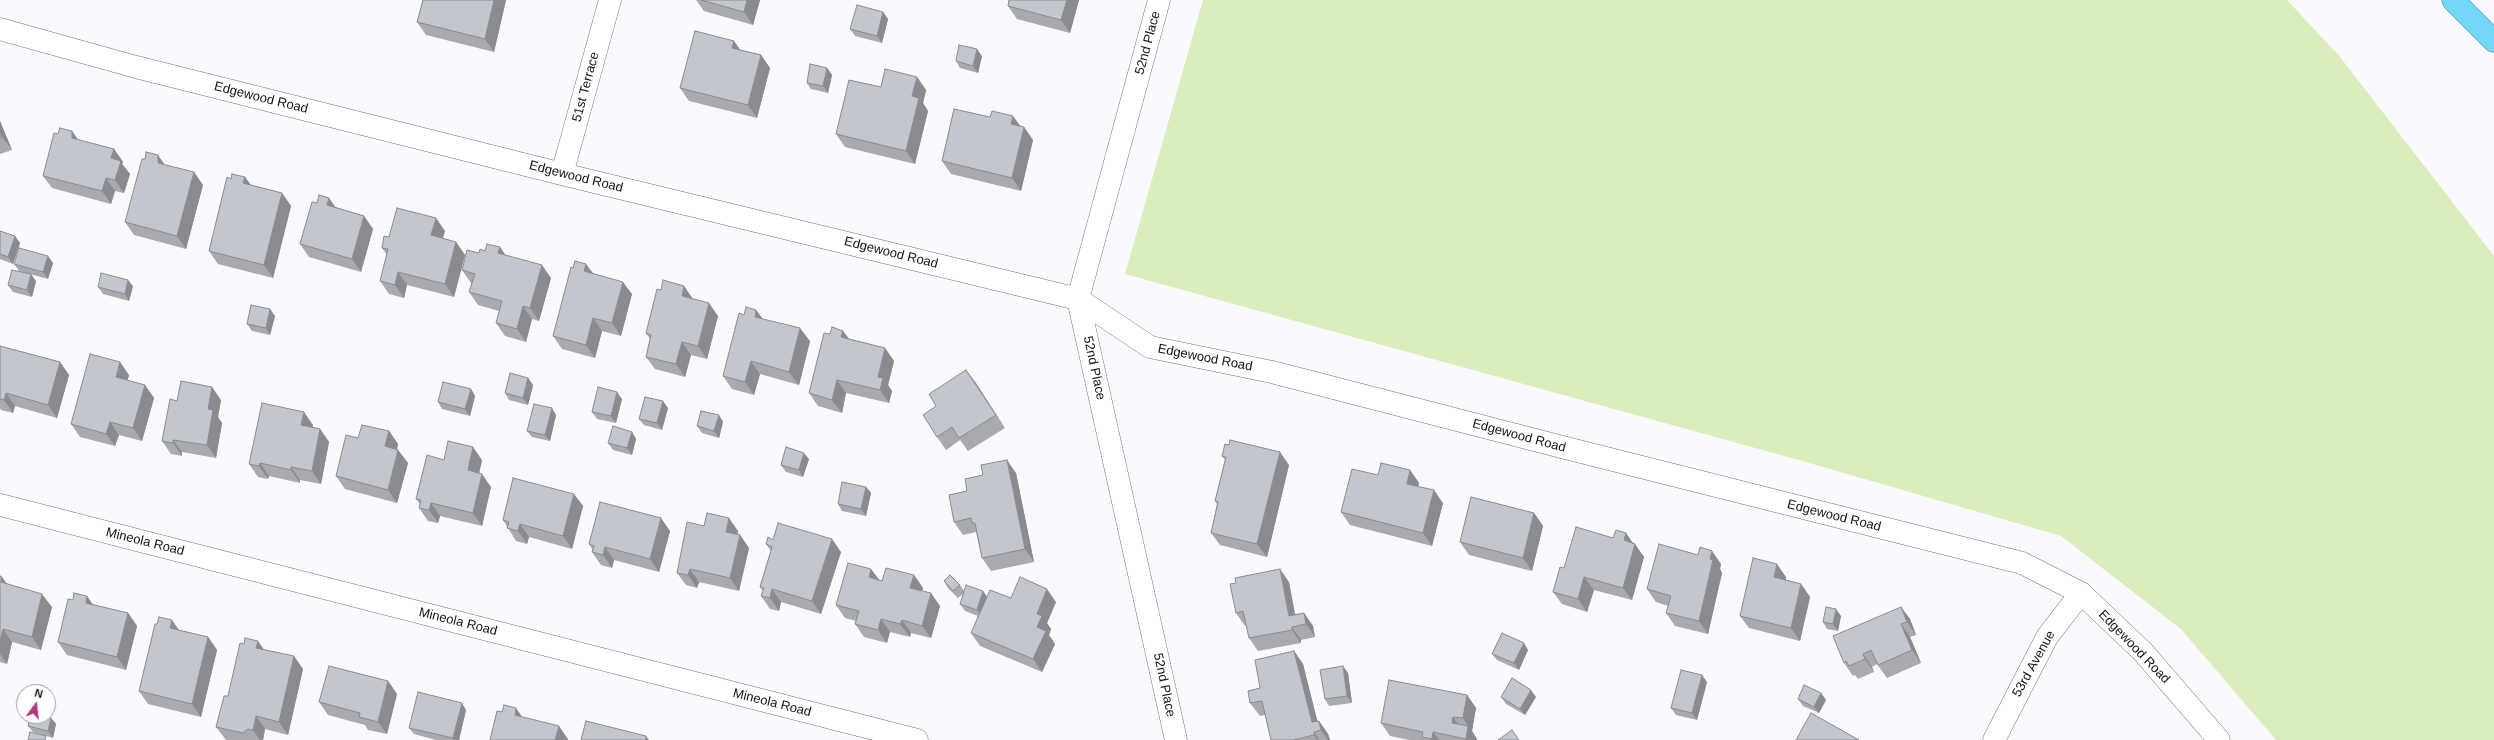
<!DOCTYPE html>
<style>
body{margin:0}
#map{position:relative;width:2494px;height:740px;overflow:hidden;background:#f9f9fe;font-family:Helvetica,sans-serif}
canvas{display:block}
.north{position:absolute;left:16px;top:684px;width:40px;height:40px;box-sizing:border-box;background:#fff;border:1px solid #a0a0a1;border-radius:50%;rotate:15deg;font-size:11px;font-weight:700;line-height:16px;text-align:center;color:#111214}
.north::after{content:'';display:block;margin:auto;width:14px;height:18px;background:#b8367e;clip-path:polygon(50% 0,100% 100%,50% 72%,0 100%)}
</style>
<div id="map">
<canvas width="2494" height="740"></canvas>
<div class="north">N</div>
</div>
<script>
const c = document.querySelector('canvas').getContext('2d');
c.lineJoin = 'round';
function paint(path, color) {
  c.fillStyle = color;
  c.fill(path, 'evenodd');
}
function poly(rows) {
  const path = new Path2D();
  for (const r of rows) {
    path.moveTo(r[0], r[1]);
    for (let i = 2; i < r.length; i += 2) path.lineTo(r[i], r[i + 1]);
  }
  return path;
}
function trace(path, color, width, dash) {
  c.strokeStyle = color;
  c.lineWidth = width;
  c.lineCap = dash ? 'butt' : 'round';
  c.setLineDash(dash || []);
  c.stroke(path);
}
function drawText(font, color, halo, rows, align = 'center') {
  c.font = font + ' Helvetica,sans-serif';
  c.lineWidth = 3;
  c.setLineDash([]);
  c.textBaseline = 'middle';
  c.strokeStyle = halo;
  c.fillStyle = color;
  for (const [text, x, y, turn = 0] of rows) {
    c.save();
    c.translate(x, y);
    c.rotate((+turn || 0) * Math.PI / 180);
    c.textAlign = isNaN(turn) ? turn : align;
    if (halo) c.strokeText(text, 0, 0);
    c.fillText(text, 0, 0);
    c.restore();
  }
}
paint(poly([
 [1203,0,2287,0,2340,57,2494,256,2494,740,2276,740,2181,629,2061,536,1806,462,1125,274]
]), '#d9eeba');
const minor = poly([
 [1159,0,1078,299,1176,740],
 [0,29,136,67,562,174,1078,299,1150,347,1272,372,1562,447,2022,563,2081,593,2143,652,2219,740],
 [562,174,610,0],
 [0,505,917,740],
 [1994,740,2047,637,2081,593]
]);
const motorway = poly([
 [2453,0,2494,41]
]);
trace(minor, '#75767d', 23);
trace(motorway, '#5192a8', 23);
trace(minor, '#fff', 22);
trace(motorway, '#74d7f8', 22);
paint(poly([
 [423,0,506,0,494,52,426,35,417,22],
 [696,0,760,0,753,25,704,11],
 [1009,0,1079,0,1070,33,1017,19,1008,6],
 [883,12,888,19,882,43,855,36,850,29],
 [734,41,740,50,761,55,770,68,757,118,689,101,680,88],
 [982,56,978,73,960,68,956,61],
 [827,68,832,75,828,93,811,89,807,83],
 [917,77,926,90,923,103,928,111,915,164,845,147,836,134,881,87],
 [0,121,12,150,0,154],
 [1020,126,1024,127,1033,140,1021,191,951,174,942,161],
 [72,131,78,140,114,149,123,162,122,164,130,174,124,193,115,191,111,204,52,188,43,176,58,134],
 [164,165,203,185,186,249,134,235,125,222],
 [245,177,251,185,282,193,291,206,273,278,218,264,209,251,231,179],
 [329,198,335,207,364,216,373,229,361,272,309,257,300,244,317,203],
 [0,231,20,243,13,264,0,259],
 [445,231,443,238,456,242,465,255,454,297,407,285,404,298,389,294,380,281,387,255,382,248,389,237],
 [479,253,505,255,551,278,539,321,532,319,526,342,505,336,496,323,499,311,478,305,469,292,472,284,471,283,462,270],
 [48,256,53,263,48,279,19,271,14,264],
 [586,264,593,273,632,294,621,336,602,331,595,358,562,349,553,336,573,268],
 [36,281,32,297,13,292,8,285],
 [133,286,129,301,103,294,98,287],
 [693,299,718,316,707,359,691,355,685,377,655,369,646,357,650,339,646,333],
 [275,316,270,335,252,331,247,324],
 [763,319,810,341,799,385,760,374,754,395,732,389,723,376],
 [843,331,849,339,885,348,894,361,888,385,892,391,889,403,846,393,842,413,818,406,809,393,830,334],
 [0,346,60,362,69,375,57,418,15,406,13,413,1,410,0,408],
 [966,370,1005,428,968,451,960,440,946,450,937,437,936,406],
 [129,375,127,381,145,385,154,398,142,441,119,435,115,446,80,437,71,424],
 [528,378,533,385,528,405,509,400,505,393],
 [471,389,475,396,470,416,442,409,438,402],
 [622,399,616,423,597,419,592,412],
 [221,400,218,417,222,423,216,458,182,452,182,456,171,454,162,441,177,401],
 [668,408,662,430,644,425,639,419],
 [556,415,550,441,532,437,527,431],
 [719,415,723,422,719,438,702,433,697,426],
 [313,425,313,427,320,429,329,442,321,484,300,480,300,483,269,476,268,479,258,477,249,464],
 [389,431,398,444,397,449,398,450,408,463,397,503,345,489,336,476,358,438],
 [632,432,636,439,632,455,613,450,608,443],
 [1222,456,1289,465,1267,557,1220,545,1211,533,1217,504,1215,501,1225,460],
 [809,459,803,477,786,472,781,465],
 [444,460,482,460,479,473,491,487,482,526,440,516,438,523,428,521,419,508,420,504,416,499],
 [1410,470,1419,483,1418,486,1443,503,1432,546,1350,525,1341,512,1378,475],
 [1016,473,1034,562,991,571,982,558,976,532,963,535,954,522,967,491],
 [866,487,871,493,866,516,842,511,838,504],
 [574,494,583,506,572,549,529,537,527,544,516,541,503,520],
 [1534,513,1543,526,1532,571,1469,555,1460,542],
 [704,526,738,531,738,534,740,535,749,548,739,591,699,582,697,588,686,585,677,573],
 [670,531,659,572,614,560,612,568,601,565,592,552,593,550,589,544],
 [773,540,841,552,821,614,781,602,779,611,770,609,761,596,763,591,760,587,771,551,766,544],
 [1633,543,1644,557,1632,600,1594,590,1587,612,1562,604,1553,592,1564,568],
 [1712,551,1721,564,1720,569,1722,573,1708,634,1675,626,1666,613,1668,606,1656,602,1647,589,1698,555],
 [914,575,923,588,922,591,940,606,931,638,911,633,910,637,890,632,887,643,864,637,855,624,856,621,845,618,836,605,879,580,882,581],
 [0,576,2,577,7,584,52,607,41,650,12,642,7,664,0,662],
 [1786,577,1786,580,1801,584,1810,597,1800,641,1749,628,1740,616],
 [944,581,960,585,964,591,987,596,1056,602,1047,623,1051,629,1049,635,1055,644,1042,672,980,646,971,633,978,616,965,611,960,604,963,594,958,598,948,588],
 [1289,582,1295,614,1304,613,1313,626,1315,637,1301,640,1301,643,1258,651,1249,638,1246,625,1245,626,1236,613],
 [93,605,128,613,137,626,126,670,67,655,58,642],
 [1901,607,1910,619,1916,635,1910,637,1921,663,1887,678,1877,664,1872,667,1874,672,1858,679,1855,675,1853,676,1844,663],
 [1841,616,1838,631,1827,629,1823,622],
 [178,630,208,637,217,650,201,717,148,704,139,691],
 [264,649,303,669,288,735,265,729,263,740,226,740,216,727,228,696],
 [1528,650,1519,670,1497,660,1492,654],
 [1294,651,1303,664,1317,721,1319,721,1328,734,1330,740,1271,740,1265,715,1260,716,1250,703],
 [1348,673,1352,703,1329,706,1325,699],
 [388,681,397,694,387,734,368,730,365,725,328,715,319,702],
 [1707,682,1697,720,1676,715,1671,708],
 [1821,693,1826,700,1819,713,1803,706,1798,699],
 [1467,695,1476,708,1472,731,1477,739,1477,740,1409,740,1390,736,1381,723],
 [1501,697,1536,697,1525,715,1506,704],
 [466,710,459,740,436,740,414,734,409,728],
 [51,718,56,724,53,738,33,732,28,726]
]), '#a9aab0');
paint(poly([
 [494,0,506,0,494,52,485,39],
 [747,0,760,0,753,25,744,12],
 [1067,0,1079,0,1070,33,1061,20],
 [883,12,888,19,882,43,877,36],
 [734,41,743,54,732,48],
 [977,49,982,56,978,73,973,66],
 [761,55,770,68,757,118,748,105],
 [827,68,832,75,828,93,823,86],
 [917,77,926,90,923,103,928,111,915,164,906,151,912,96],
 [1013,116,1022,128,1011,124],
 [0,121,12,150,2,137,0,131],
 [1024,127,1033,140,1021,191,1012,178],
 [72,131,81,144,72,138],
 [114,149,123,162,122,164,130,174,124,193,115,180,111,158],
 [158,155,167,168,158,163],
 [194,172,203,185,186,249,177,236],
 [245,177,254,190,243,183],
 [106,178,115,191,111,204,102,191],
 [282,193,291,206,273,278,264,265],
 [329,198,338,211,327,205],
 [364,216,373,229,361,272,352,259],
 [436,218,445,231,440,248,431,235],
 [15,236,20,243,13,264,8,257],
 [456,242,465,255,454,297,445,284],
 [500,247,509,260,498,253],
 [48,256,53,263,48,279,43,272],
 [586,264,595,277,584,271],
 [542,265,551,278,539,321,530,308],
 [398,272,407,285,404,298,395,285],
 [31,274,36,281,32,297,27,290],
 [128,280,133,286,129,301,125,294],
 [623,282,632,294,621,336,612,323],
 [684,286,693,299,682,296],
 [709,303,718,316,707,359,698,346],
 [523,306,532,319,526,342,517,329],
 [270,309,275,316,270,335,266,328],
 [756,310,766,323,755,317],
 [593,318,602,331,595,358,586,345],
 [800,328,810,341,799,385,789,372],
 [843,331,852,343,841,337],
 [682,342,691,355,685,377,676,364],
 [885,348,894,361,888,385,892,391,889,403,880,390,878,377],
 [751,361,760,374,754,395,745,382],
 [60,362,69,375,57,418,48,405],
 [120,362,129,375,125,390,116,377],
 [966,370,976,383,1005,428,996,415],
 [528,378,533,385,528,405,523,398],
 [837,380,846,393,842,413,832,400],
 [145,385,154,398,142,441,133,428],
 [212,387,221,400,218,417,222,423,216,458,207,445,208,409],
 [471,389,475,396,470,416,465,409],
 [617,392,622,399,616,423,611,416],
 [6,393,15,406,13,413,4,400],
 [663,401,668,408,662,430,657,423],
 [552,408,556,415,550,441,545,435],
 [304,412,313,425,310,438,301,425],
 [719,415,723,422,719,438,714,431],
 [110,422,119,435,115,446,106,434],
 [320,429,329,442,321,484,312,471],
 [389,431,398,444,394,459,385,446],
 [632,432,636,439,632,455,627,448],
 [173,440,182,452,182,456,173,443],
 [473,447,482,460,477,483,468,470],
 [398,450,408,463,397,503,388,490],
 [1280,452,1289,465,1267,557,1257,544],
 [804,453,809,459,803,477,799,470],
 [1007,460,1016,473,1034,562,1025,549],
 [260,463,269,476,268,479,259,466],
 [291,467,300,480,300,483,291,470],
 [1410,470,1419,483,1416,496,1407,484],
 [482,474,491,487,482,526,473,513],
 [866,487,871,493,866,516,861,509],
 [1434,490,1443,503,1432,546,1423,533],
 [574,494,583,506,572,549,563,536],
 [431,503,440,516,438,523,429,510],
 [1534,513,1543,526,1532,571,1523,558],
 [661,518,670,531,659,572,650,559],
 [729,518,738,531,735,545,726,532],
 [520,524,529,537,527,544,518,531],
 [1626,533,1635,546,1635,544,1644,557,1632,600,1623,588,1624,540],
 [740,535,749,548,739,591,730,578],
 [832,539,841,552,821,614,812,601],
 [605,547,614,560,612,568,603,555],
 [1712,551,1721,564,1720,569,1722,573,1708,634,1699,621,1710,559],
 [1777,564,1786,577,1783,590,1774,577],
 [690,569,699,582,697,588,688,575],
 [871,569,881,582,869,577],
 [1280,569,1289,582,1297,626,1289,616],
 [914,575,923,588,919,601,910,588],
 [2,577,11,590,1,582],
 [1584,577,1594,590,1587,612,1578,599],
 [1801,584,1810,597,1800,641,1791,628],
 [772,589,781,602,779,611,770,598],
 [1047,589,1056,602,1047,623,1051,629,1049,635,1055,644,1042,672,1033,659,1037,627,1037,614],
 [983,591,988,598,982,617,977,610],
 [931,593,940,606,931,638,922,626],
 [42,594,52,607,41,650,32,637],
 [87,596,96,609,86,603],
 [1901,607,1910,619,1916,635,1907,622],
 [1836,609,1841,616,1838,631,1833,624],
 [128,613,137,626,126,670,117,657],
 [1304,613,1313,626,1315,637,1306,624],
 [881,619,890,632,887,643,878,630],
 [172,620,181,633,170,628],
 [902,620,911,633,910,637,900,624],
 [1901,624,1910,637,1921,663,1912,650],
 [1292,627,1301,640,1301,643,1292,630],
 [3,629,12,642,7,664,0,654,0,642],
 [208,637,217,650,201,717,192,704],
 [258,641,267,654,256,648],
 [1524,643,1528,650,1519,670,1514,663],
 [1294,651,1303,664,1320,731,1312,722],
 [1863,654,1872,667,1874,672,1865,659],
 [294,656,303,669,288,735,279,722],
 [1343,666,1348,673,1352,703,1347,696],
 [1702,675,1707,682,1697,720,1692,713],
 [388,681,397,694,387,734,378,722],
 [1531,690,1536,697,1525,715,1520,709],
 [1821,693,1826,700,1819,713,1814,707],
 [1467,695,1476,708,1472,731,1477,739,1477,740,1466,740,1466,739,1468,726,1463,718],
 [462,703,466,710,459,740,454,740,453,738],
 [516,708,525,721,515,715],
 [256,716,265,729,263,740,260,740,253,730],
 [1453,717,1463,730,1452,723],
 [51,718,56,724,53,738,48,731],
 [1319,721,1328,734,1330,740,1328,740,1321,730],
 [559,726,568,739,568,740,555,740],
 [1314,732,1319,740,1317,740,1314,735],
 [1433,732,1439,740,1432,740,1432,739],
 [646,736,649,740,646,740]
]), '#898b90');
const building = poly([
 [423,0,494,0,485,39,417,22,423,0],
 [701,0,747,0,744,12,701,0],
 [1009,0,1067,0,1061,20,1008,6,1009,0],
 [857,5,883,12,877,36,850,29,857,5],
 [695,31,734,41,732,48,761,55,748,105,680,88,695,31],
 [959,45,977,49,973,66,956,61,959,45],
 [810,64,827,68,823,86,807,83,810,64],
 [885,69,917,77,912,96,919,98,906,151,836,134,849,80,881,87,885,69],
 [954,109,990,117,992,111,1013,116,1011,124,1024,127,1012,178,942,161,954,109],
 [60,128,72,131,72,138,114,149,111,158,121,161,115,180,106,178,102,191,43,176,54,133,58,134,60,128],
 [0,131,2,137,0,138,0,131],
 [146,152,158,155,158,163,194,172,177,236,125,222,142,159,145,159,146,152],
 [232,174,245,177,243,183,282,193,264,265,209,251,227,177,231,179,232,174],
 [319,195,329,198,327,205,364,216,352,259,300,244,312,202,317,203,319,195],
 [397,208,436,218,431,235,456,242,445,284,398,272,395,285,380,281,388,249,382,248,384,236,389,237,397,208],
 [0,231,15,236,8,257,0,254,0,231],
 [487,244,500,247,498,253,542,265,530,308,523,306,517,329,496,323,502,301,469,292,475,274,462,270,467,250,479,253,480,249,485,251,487,244],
 [19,248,48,256,43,272,14,264,19,248],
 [575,261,586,264,584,271,623,282,612,323,593,318,586,345,553,336,571,267,573,268,575,261],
 [12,270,31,274,27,290,8,285,12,270],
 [101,273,128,280,125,294,98,287,101,273],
 [663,280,684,286,682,296,709,303,698,346,682,342,676,364,646,357,651,335,646,333,657,289,661,290,663,280],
 [251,305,270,309,266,328,247,324,251,305],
 [746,307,756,310,755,317,800,328,789,372,751,361,745,382,723,376,739,313,744,315,746,307],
 [832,327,843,331,841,337,885,348,878,377,883,378,880,390,837,380,832,400,809,393,824,333,830,334,832,327],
 [0,346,60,362,48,405,6,393,4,400,0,399,0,346],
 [90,354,120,362,116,377,145,385,133,428,110,422,106,434,71,424,90,354],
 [966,370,996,415,959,438,952,427,937,437,923,415,936,406,929,394,966,370],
 [510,373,528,378,523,398,505,393,510,373],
 [181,381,212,387,208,409,213,410,207,445,173,440,173,443,162,441,170,399,177,401,181,381],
 [443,382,471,389,465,409,438,402,443,382],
 [598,387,617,392,611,416,592,412,598,387],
 [645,397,663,401,657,423,639,419,645,397],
 [262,403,304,412,301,425,320,429,312,471,291,467,291,470,260,463,259,466,249,464,262,403],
 [534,404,552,408,545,435,527,431,534,404],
 [701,411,719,415,714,431,697,426,701,411],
 [362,425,389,431,385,446,398,450,388,490,336,476,346,435,358,438,362,425],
 [613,426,632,432,627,448,608,443,613,426],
 [1230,440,1280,452,1257,544,1211,533,1218,502,1215,501,1226,457,1222,456,1225,444,1229,445,1230,440],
 [448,441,473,447,468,470,482,474,473,513,431,503,429,510,419,508,421,500,416,499,427,455,444,460,448,441],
 [786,447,804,453,799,470,781,465,786,447],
 [1007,460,1025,549,982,558,975,523,972,523,971,518,954,522,949,495,967,491,965,479,983,475,981,465,1007,460],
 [1381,463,1410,470,1407,484,1434,490,1423,533,1341,512,1352,469,1378,475,1381,463],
 [513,478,574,494,563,536,520,524,518,531,507,528,509,522,503,520,513,478],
 [842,482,866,487,861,509,838,504,842,482],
 [1471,497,1534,513,1523,558,1460,542,1471,497],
 [600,502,661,518,650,559,605,547,603,555,592,552,594,546,589,544,600,502],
 [707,513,729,518,726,532,740,535,730,578,690,569,688,575,677,573,687,522,704,526,707,513],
 [778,523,832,539,812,601,772,589,770,598,761,596,764,588,760,587,772,547,766,544,768,537,773,540,778,523],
 [1576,527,1613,538,1616,530,1626,533,1624,540,1635,544,1623,588,1584,577,1578,599,1553,592,1560,567,1564,568,1576,527],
 [1659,544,1698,555,1700,547,1712,551,1710,559,1713,560,1699,621,1666,613,1671,596,1647,589,1659,544],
 [1753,558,1777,564,1774,577,1801,584,1791,628,1740,616,1753,558],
 [848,563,871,569,869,577,882,581,886,568,914,575,910,588,931,593,922,626,902,620,900,624,881,619,878,630,855,624,859,611,836,605,848,563],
 [1280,569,1289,616,1304,613,1306,624,1292,627,1292,630,1249,638,1243,611,1236,613,1230,584,1236,583,1235,578,1280,569],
 [950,575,960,585,953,591,944,581,950,575],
 [0,576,2,577,1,582,42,594,32,637,3,629,0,642,0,576],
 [1020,577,1047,589,1037,614,1042,616,1037,627,1046,631,1033,659,971,633,990,590,1011,598,1020,577],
 [966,585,983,591,977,610,960,604,966,585],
 [74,593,87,596,86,603,128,613,117,657,58,642,68,599,73,600,74,593],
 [1826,607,1836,609,1833,624,1823,622,1826,607],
 [1901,607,1907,622,1901,624,1912,650,1878,665,1871,650,1863,654,1865,659,1849,666,1846,661,1844,663,1833,636,1901,607],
 [159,617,172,620,170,628,208,637,192,704,139,691,155,624,157,624,159,617],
 [1502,633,1524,643,1514,663,1492,654,1502,633],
 [245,638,258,641,256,648,294,656,279,722,256,716,253,730,248,729,243,733,216,727,224,696,228,696,240,643,244,644,245,638],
 [1294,651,1312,722,1319,721,1321,730,1314,732,1314,735,1293,740,1271,740,1262,701,1250,703,1248,691,1260,688,1255,660,1294,651],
 [329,666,388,681,378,722,359,717,360,713,319,702,329,666],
 [1343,666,1347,696,1325,699,1320,670,1343,666],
 [1681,670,1702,675,1692,713,1671,708,1681,670],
 [1512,678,1531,690,1520,709,1501,697,1512,678],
 [1389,680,1467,695,1463,718,1453,717,1452,723,1468,726,1466,739,1433,732,1432,739,1422,737,1423,732,1381,723,1389,680],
 [1804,685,1821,693,1814,707,1798,699,1804,685],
 [418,692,462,703,453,738,409,728,418,692],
 [504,705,516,708,515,715,559,726,555,740,490,740,497,711,502,712,504,705],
 [1811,713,1859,740,1796,740,1811,713],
 [31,716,45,716,51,718,48,731,28,726,31,716],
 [586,721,646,736,646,740,581,740,586,721],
 [1512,730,1519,740,1498,740,1512,730],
 [30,732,46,736,45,740,28,740,30,732]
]);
paint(building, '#c4c6cd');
trace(building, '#898b90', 1);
drawText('13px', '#111214', '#fff', [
 ["52nd Place",1148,43,-75],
 ["51st Terrace",586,87,-75],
 ["Edgewood Road",261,98,14],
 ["Edgewood Road",576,177,14],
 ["Edgewood Road",891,253,14],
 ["Edgewood Road",1205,358,11],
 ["52nd Place",1094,368,78],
 ["Edgewood Road",1519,436,15],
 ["Edgewood Road",1834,516,14],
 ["Mineola Road",145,542,14],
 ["Mineola Road",458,622,14],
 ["Edgewood Road",2134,647,46],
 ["53rd Avenue",2034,664,-61],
 ["52nd Place",1164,685,78],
 ["Mineola Road",772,703,14]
]);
</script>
